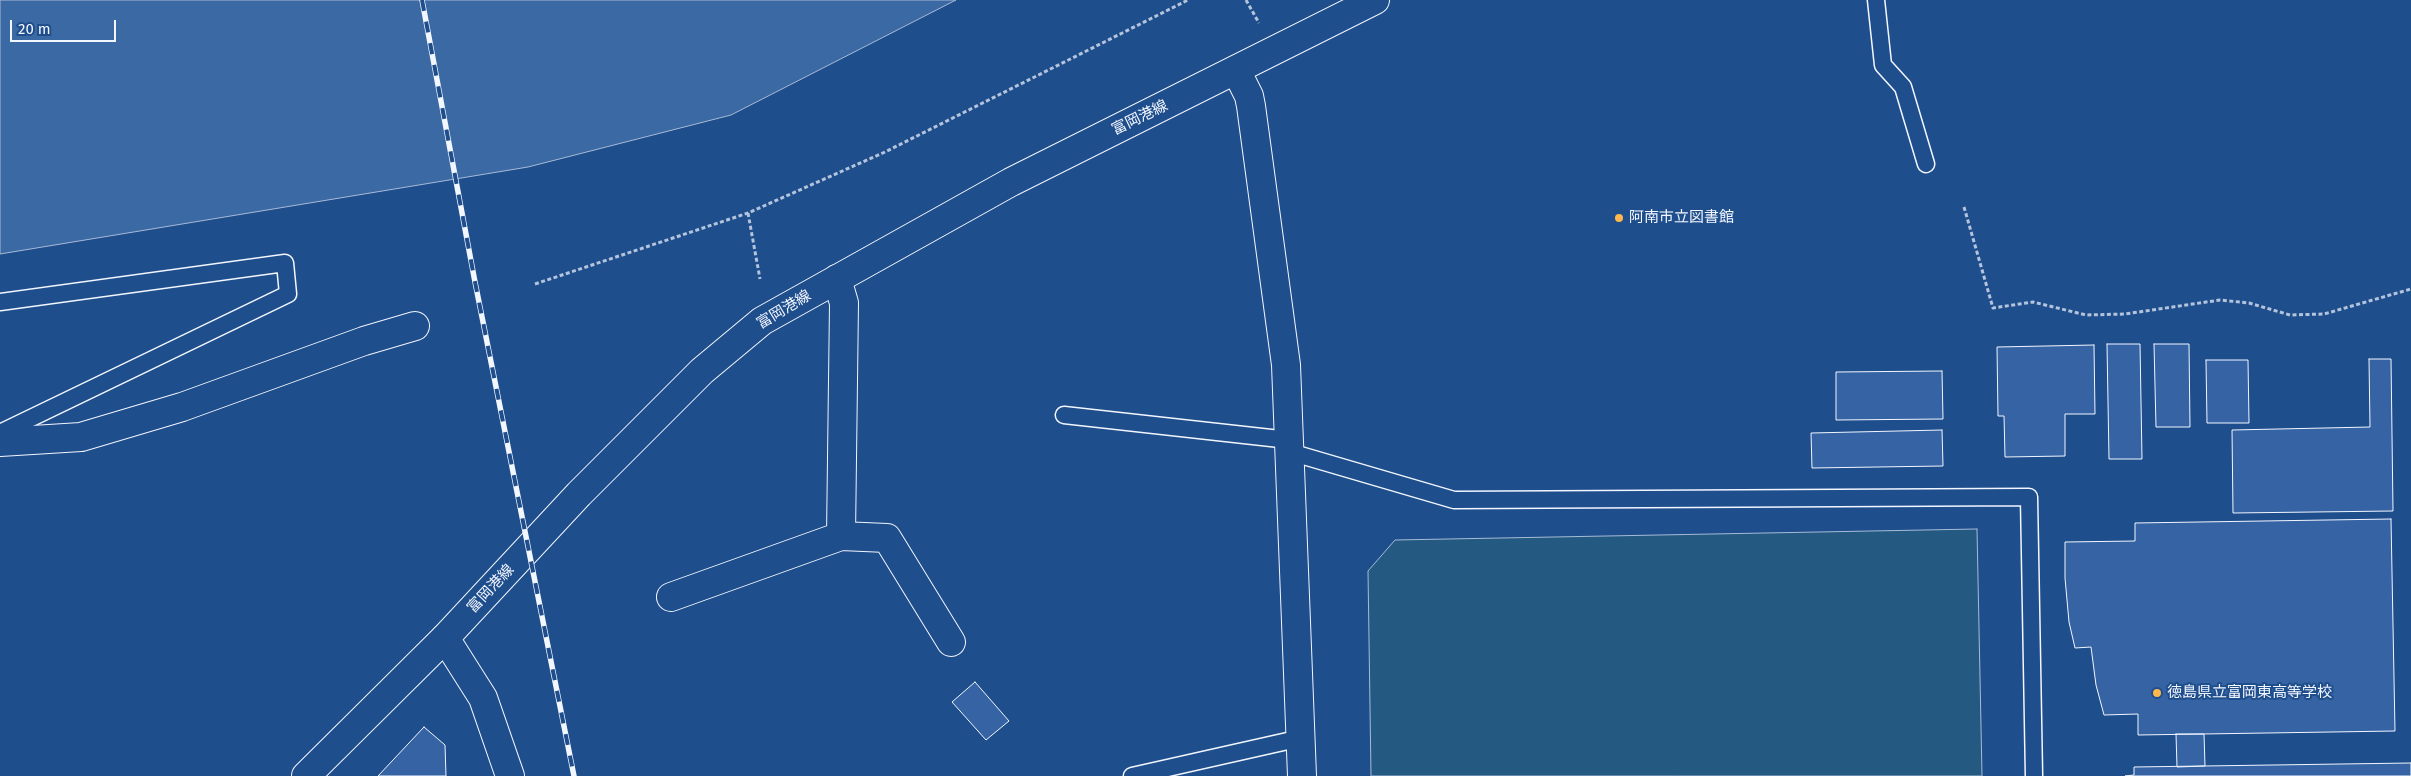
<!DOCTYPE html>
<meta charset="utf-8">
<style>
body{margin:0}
#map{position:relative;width:2411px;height:776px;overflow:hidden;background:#1f4e8c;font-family:"Fira Sans",sans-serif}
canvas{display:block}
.scale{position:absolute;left:10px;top:20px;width:106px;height:22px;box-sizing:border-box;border:2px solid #f2f6ff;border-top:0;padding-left:6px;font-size:15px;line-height:18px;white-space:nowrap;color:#f2f6ff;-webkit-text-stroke:4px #1f4e8c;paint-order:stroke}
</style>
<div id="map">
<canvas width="2411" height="776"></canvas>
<div class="scale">20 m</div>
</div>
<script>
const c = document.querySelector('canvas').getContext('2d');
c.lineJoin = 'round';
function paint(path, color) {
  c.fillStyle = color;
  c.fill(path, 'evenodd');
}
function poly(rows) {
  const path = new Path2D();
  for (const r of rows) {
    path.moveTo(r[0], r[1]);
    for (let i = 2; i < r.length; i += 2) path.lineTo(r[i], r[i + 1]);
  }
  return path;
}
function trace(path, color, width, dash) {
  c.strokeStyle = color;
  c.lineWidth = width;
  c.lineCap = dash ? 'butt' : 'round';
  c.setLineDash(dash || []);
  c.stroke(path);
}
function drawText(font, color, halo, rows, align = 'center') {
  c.font = font + ' "Fira Sans","Noto Sans JP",sans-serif';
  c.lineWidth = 4;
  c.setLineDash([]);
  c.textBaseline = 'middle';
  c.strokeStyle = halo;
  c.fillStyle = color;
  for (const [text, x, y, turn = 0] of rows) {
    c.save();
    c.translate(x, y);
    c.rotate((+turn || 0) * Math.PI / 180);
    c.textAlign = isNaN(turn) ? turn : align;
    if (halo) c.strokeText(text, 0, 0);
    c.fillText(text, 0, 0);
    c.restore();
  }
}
const green = poly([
 [1977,529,1982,776,1371,776,1368,571,1395,540,1977,529]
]);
paint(green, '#245a82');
trace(green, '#a8bbd7', 1);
const water = poly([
 [0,0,956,0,731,115,528,167,0,254,0,0]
]);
paint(water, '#3b69a3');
trace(water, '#a8bbd7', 1);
const building = poly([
 [2107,344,2140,344,2142,459,2109,459,2107,344],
 [2154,344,2189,344,2190,427,2156,427,2154,344],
 [2094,345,2095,414,2065,414,2065,456,2005,457,2004,416,1998,416,1997,347,2094,345],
 [2369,359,2391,359,2393,511,2233,513,2232,430,2370,427,2369,359],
 [2206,360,2248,360,2249,423,2207,423,2206,360],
 [1942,371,1943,419,1836,420,1836,372,1942,371],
 [1942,430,1943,466,1812,468,1811,433,1942,430],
 [2391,519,2395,731,2138,735,2138,714,2104,715,2096,685,2091,647,2075,648,2069,622,2065,578,2065,542,2135,541,2135,523,2391,519],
 [975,682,1009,721,986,740,952,702,975,682],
 [424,727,445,745,446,776,378,776,424,727],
 [2176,734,2204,734,2205,766,2177,767,2176,734],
 [2411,763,2411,776,2125,776,2134,775,2134,767,2411,763]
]);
paint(building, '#3563a3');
trace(building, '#f2f6ff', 1);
const service = poly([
 [1876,0,1883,65,1903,87,1926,164],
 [0,302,285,263,288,294,0,433],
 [1064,415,1289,440],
 [1290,452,1454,500,2029,497,2034,776],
 [1132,776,1301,738]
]);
const minor = poly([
 [0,442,81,437,182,407,364,341,415,326],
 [841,536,887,538,951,642],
 [671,597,841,536,844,303,837,279],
 [445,638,483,698,510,776]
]);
const tertiary = poly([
 [1236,70,1249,96,1251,106,1286,365,1302,776]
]);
const primary = poly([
 [306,776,445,638,579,494,702,371,762,321,1011,182,1375,0]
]);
trace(service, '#f2f6ff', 19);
trace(minor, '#f2f6ff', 30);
trace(tertiary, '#f2f6ff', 30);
trace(primary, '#f2f6ff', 30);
trace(poly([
 [1246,0,1259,23],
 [1964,207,1993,308,2033,302,2086,315,2125,314,2220,300,2249,303,2290,315,2324,314,2411,289],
 [748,213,760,279],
 [535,284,748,213,885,152,1188,0]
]), '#b3c4dc', 3, [4, 2.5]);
trace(service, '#1f4e8c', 16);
trace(minor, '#1f4e8c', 28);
trace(tertiary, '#1f4e8c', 28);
trace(primary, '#1f4e8c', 28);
const rail = poly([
 [422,0,475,282,574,776]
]);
trace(rail, '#f2f6ff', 5.5);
trace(rail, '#1f4e8c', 4, [11]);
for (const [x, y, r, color] of [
 [1619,218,5,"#ffb74d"],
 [2157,693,5,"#ffb74d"]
]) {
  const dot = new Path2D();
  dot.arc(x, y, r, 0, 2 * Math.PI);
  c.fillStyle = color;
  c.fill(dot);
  trace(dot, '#1f4e8c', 2);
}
drawText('15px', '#f2f6ff', '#1f4e8c', [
 ["富岡港線",1140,118,-26],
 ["富岡港線",784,310,-31],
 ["富岡港線",491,589,-47]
]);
drawText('15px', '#f2f6ff', '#1f4e8c', [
 ["阿南市立図書館",1629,218],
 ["徳島県立富岡東高等学校",2167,693]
], 'left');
</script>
